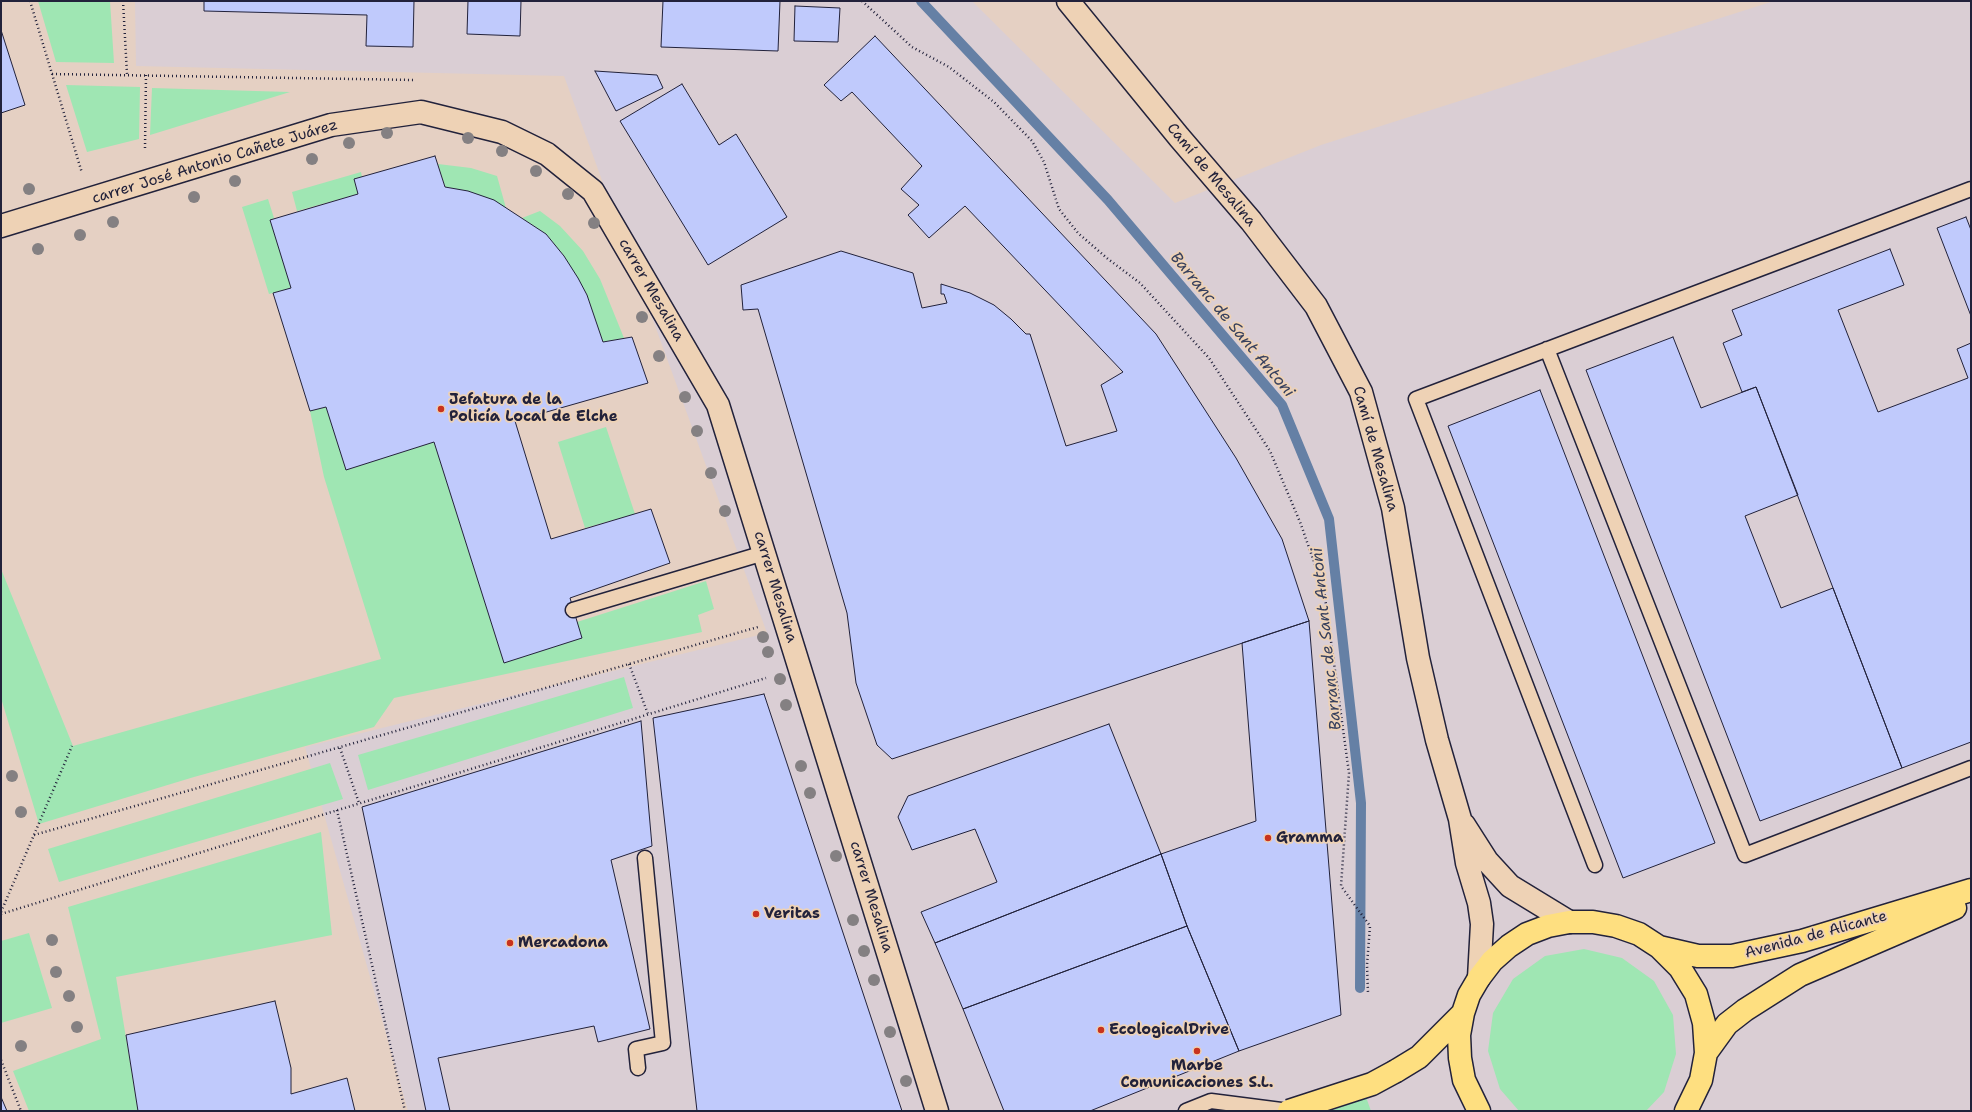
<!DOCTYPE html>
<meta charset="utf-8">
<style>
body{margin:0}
#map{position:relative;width:1972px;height:1112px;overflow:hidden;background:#e5d0c3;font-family:"Shantell Sans",sans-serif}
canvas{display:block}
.frame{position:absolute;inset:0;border:2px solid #22223b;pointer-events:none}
</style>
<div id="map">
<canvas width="1972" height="1112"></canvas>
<div class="frame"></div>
</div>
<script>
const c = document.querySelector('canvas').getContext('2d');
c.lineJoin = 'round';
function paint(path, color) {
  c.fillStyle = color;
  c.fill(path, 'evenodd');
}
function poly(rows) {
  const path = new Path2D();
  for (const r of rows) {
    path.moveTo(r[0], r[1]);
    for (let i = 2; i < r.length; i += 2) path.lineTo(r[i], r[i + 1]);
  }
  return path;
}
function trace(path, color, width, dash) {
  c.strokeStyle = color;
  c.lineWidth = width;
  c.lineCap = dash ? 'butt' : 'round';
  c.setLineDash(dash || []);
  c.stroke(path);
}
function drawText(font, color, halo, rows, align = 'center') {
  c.font = font + ' "Shantell Sans",sans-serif';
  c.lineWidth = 3.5;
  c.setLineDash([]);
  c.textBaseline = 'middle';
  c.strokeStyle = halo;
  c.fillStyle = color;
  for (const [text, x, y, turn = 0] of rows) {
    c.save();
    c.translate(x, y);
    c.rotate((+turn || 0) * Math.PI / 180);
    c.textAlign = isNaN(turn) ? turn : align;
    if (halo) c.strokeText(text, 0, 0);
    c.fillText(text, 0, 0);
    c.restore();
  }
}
paint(poly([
 [135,1,972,1,1175,203,1321,145,1774,1,1971,1,1971,1111,408,1111,305,747,767,633,564,76,136,66]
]), '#daced4');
paint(poly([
 [38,1,110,1,114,63,56,62],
 [66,85,140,87,139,139,87,152],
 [152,88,290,92,150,135],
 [438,164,471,168,497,176,506,208,468,191,445,187],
 [361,172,362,177,354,179,358,194,297,211,292,192],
 [268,199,274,218,270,220,291,288,269,294,242,207],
 [540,211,560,226,583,251,600,279,624,338,603,342,587,295,564,256,546,234,522,218],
 [326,407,346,470,434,442,504,663,581,638,577,622,706,581,714,609,698,615,702,632,394,698,374,727,194,777,39,824,1,698,1,569,73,746,381,659,324,477,310,411],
 [606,427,635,514,585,528,558,442],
 [624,677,633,708,368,790,358,755],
 [330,763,343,799,59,882,48,849],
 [321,832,332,935,116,977,138,1111,29,1111,13,1071,101,1039,68,907],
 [29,933,52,1008,1,1023,1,941],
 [1584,949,1622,958,1654,981,1673,1015,1676,1054,1664,1092,1646,1111,1519,1111,1500,1089,1488,1051,1493,1013,1513,979,1545,956],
 [1366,1097,1371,1111,1330,1111]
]), '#9fe6b3');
trace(poly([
 [921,1,1108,200,1282,405,1329,519,1361,803,1360,988]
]), '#6580a5', 10);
const building = poly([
 [204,1,414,1,413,47,366,46,367,15,204,11,204,1],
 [468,1,521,1,520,36,467,34,468,1],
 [663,1,780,1,778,51,661,47,663,1],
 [795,6,840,8,838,42,794,41,795,6],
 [1,30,25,105,1,113,1,30],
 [875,36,1156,334,1236,458,1282,539,1309,621,892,759,877,745,856,683,847,613,758,309,743,310,741,285,841,251,913,273,922,308,947,303,944,294,941,294,941,284,970,293,994,305,1011,319,1026,334,1030,334,1066,446,1117,431,1101,385,1123,372,965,206,929,238,908,215,919,205,901,189,922,166,852,92,841,101,824,85,875,36],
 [595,71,657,75,663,88,616,111,595,71],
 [682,84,719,145,736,134,787,217,708,265,620,121,682,84],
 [435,156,445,187,468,191,494,200,546,234,564,256,578,278,587,295,603,342,632,337,648,383,515,421,551,539,651,509,670,563,570,598,582,638,504,663,434,442,346,470,326,407,310,411,273,293,291,288,270,220,358,194,354,179,435,156],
 [1966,217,1971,230,1971,316,1937,228,1966,217],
 [1890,249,1904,285,1838,310,1878,412,1968,378,1957,349,1971,343,1971,742,1902,768,1756,387,1742,392,1723,343,1742,335,1732,310,1890,249],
 [1673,337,1701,408,1756,387,1798,495,1745,516,1781,608,1833,588,1902,768,1760,821,1586,370,1673,337],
 [1540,390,1715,843,1623,878,1448,426,1540,390],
 [1309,621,1341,1015,1239,1051,1187,926,1161,854,1256,821,1242,643,1309,621],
 [764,694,902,1111,697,1111,653,718,764,694],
 [641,721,652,846,611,860,650,1029,598,1042,594,1026,438,1058,450,1111,426,1111,362,807,641,721],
 [1109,724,1161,854,935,943,921,912,997,882,975,829,912,850,898,817,908,796,1109,724],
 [1161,854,1187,926,963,1009,935,943,1161,854],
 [1187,926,1239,1051,1090,1111,1004,1111,963,1009,1187,926],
 [275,1001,291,1068,291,1094,347,1078,355,1111,138,1111,126,1035,275,1001],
 [1,1097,7,1111,1,1111,1,1097]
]);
paint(building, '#c0cafc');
trace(building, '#22223b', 1);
const service = poly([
 [1547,349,1745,855,1971,768],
 [573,610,764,553],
 [1595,865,1416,399,1971,189],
 [638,1068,636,1049,663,1043,645,858],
 [1186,1111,1211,1101,1289,1111]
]);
const minor = poly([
 [1068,1,1179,137,1251,221,1316,306,1361,392,1393,508,1418,658,1437,740,1460,819,1467,863,1479,903,1482,924,1479,978],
 [1,226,331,125,421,112,502,132,547,154,593,191,718,405,937,1111],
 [1464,825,1487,861,1510,886,1569,922]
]);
const trunk = poly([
 [1659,947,1698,956,1732,956,1802,941,1971,890],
 [1706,1053,1727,1024,1745,1010,1800,975,1955,908],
 [1396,1071,1419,1057,1463,1013],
 [1479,1111,1464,1080,1460,1058,1459,1035,1463,1013,1469,995,1479,978,1492,961,1509,946,1527,934,1548,926,1569,922,1593,922,1616,926,1639,934,1659,947,1680,968,1696,994,1704,1023,1706,1053,1701,1080,1686,1111]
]);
trace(service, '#22223b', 17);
trace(minor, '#22223b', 25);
trace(trunk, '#22223b', 25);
trace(poly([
 [30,1,82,173],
 [123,1,127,74],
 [862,1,912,47,949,67,994,102,1032,141,1044,162,1059,209,1078,233,1108,259,1140,283,1209,358,1270,451,1300,522,1324,590,1349,773,1341,886,1370,926,1367,965,1368,993],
 [52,74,415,80],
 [145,148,146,75],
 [629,664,648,714],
 [340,748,359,803],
 [337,810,405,1111],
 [34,835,758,627],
 [1,912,72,746],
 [1,914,766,678],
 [1,1060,21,1111]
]), '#22223b', 2.5, [1, 3]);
trace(service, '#eed2b5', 14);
trace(minor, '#eed2b5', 22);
trace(trunk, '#fedf80', 22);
const trunkBridge = poly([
 [1289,1111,1372,1084,1396,1071]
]);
trace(trunkBridge, '#22223b', 25, []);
trace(trunkBridge, '#fedf80', 22);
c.fillStyle = '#848082';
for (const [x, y] of [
 [387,133],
 [468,138],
 [349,143],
 [502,151],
 [312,159],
 [536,171],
 [235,181],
 [29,189],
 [568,194],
 [194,197],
 [113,222],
 [594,223],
 [80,235],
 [38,249],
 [642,317],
 [659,356],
 [685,397],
 [697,431],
 [711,473],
 [725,511],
 [763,637],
 [768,652],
 [780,679],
 [786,705],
 [801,766],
 [12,776],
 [810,793],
 [21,812],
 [836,856],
 [853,920],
 [52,940],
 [864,951],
 [56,972],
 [874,980],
 [69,996],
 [77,1027],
 [890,1032],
 [21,1046],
 [906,1081]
]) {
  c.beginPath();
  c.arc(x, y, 6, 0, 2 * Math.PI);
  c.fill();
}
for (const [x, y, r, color] of [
 [441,409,4,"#c8321e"],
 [1268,838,4,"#c8321e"],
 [756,914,4,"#c8321e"],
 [510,943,4,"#c8321e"],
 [1101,1030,4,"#c8321e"],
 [1197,1051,4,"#c8321e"]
]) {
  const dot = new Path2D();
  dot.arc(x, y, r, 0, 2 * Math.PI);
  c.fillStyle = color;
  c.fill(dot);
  trace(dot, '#eed2b5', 1.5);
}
drawText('15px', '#22223b', '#eed2b5', [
 ["carrer José Antonio Cañete Juárez",215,162,-17],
 ["Camí de Mesalina",1211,175,50],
 ["carrer Mesalina",651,290,60],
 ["Camí de Mesalina",1375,449,74],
 ["carrer Mesalina",775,587,73],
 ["carrer Mesalina",871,897,73],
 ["Avenida de Alicante",1816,935,-15]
]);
drawText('bold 15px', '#22223b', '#eed2b5', [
 ["Jefatura de la",449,400],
 ["Policía Local de Elche",449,417],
 ["Gramma",1276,838],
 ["Veritas",764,914],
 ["Mercadona",518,943],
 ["EcologicalDrive",1109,1030],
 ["Marbe",1197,1066,"center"],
 ["Comunicaciones S.L.",1197,1083,"center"]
], 'left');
drawText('italic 16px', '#38415e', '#eed2b5', [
 ["Barranc de Sant Antoni",1232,325,50],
 ["Barranc de Sant Antoni",1327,639,-96]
]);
</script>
